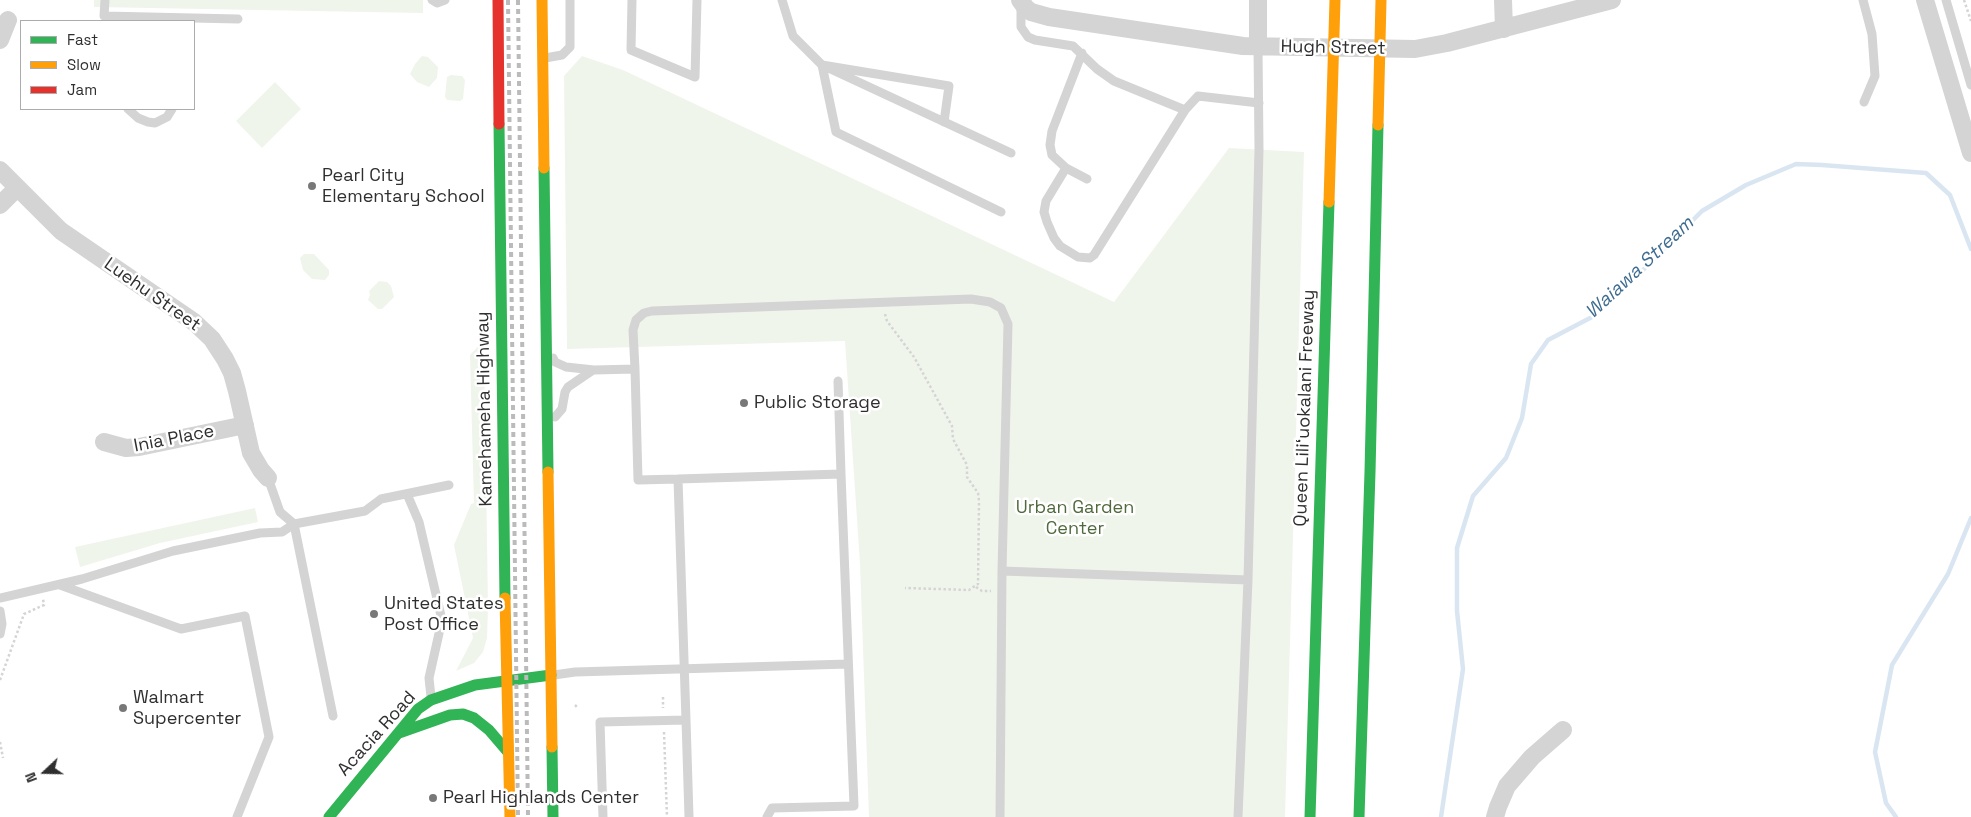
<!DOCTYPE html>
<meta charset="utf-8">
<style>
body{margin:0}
#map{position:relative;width:1971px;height:817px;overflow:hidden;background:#fff;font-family:"Space Grotesk",sans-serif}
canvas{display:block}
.legend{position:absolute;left:20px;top:20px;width:175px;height:90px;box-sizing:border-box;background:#fff;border:1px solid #acacac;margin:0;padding:6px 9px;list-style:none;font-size:15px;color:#2f2f2f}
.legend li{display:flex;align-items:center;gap:10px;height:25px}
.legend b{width:25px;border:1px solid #acacac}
.north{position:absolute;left:20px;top:747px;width:50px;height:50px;-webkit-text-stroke:4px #fff;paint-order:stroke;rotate:249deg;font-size:14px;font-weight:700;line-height:20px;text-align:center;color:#2f2f2f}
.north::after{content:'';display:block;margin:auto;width:18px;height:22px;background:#2f2f2f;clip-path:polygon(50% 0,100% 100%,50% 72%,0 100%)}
</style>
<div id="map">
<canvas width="1971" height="817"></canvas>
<ul class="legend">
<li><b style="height:6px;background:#30b455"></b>Fast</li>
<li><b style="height:6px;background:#ff9f0a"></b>Slow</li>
<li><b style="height:6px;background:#e5322d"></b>Jam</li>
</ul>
<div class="north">N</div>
</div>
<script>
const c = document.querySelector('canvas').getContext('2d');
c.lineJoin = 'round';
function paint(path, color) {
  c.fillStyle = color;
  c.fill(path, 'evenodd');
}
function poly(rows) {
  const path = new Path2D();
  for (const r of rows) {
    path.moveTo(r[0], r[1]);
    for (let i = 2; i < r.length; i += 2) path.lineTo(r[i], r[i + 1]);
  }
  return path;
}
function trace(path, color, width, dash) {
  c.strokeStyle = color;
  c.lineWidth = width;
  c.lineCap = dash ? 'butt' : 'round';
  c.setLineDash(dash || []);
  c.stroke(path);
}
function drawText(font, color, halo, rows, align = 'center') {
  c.font = font + ' "Space Grotesk",sans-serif';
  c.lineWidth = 5;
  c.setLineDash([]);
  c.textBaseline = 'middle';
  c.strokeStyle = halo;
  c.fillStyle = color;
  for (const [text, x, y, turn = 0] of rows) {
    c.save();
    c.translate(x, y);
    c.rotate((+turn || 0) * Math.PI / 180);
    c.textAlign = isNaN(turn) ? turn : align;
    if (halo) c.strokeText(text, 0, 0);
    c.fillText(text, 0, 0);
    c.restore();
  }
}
paint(poly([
 [94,0,423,0,423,13,94,7],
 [422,56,428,57,438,67,437,78,429,87,417,82,410,74,415,64],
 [582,56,623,70,1114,302,1229,148,1304,152,1285,817,869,817,860,564,845,341,567,349,564,76],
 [451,75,462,76,465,80,463,99,460,101,447,100,445,97,447,77],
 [275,82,301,109,262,148,236,121],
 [304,254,314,254,329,270,329,275,325,280,312,279,303,270,300,258],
 [379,281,387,282,391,286,394,297,382,309,378,309,368,300,370,295,369,291],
 [484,340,488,608,487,638,483,652,474,663,456,671,473,638,454,545,471,504,474,503,470,355],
 [255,508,258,522,160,543,80,567,75,547]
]), '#f0f5ec');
trace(poly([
 [1441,817,1463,669,1457,611,1457,548,1473,496,1506,458,1522,418,1531,364,1548,340,1592,317,1641,272,1702,211,1746,185,1796,164,1822,165,1926,173,1950,195,1971,249],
 [1896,817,1886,803,1875,752,1892,665,1948,574,1971,518]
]), '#d9e6f1', 4.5);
trace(poly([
 [1964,0,1971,21],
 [885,314,887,321,914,357,952,426,953,439,967,465,967,477,978,493,979,501,978,584,969,590,905,588],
 [976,587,982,591,991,591],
 [0,680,24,614,44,605,43,599],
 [663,697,663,708],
 [575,705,578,708],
 [664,732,667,817],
 [0,742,3,758]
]), '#d4d4d4', 2.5, [2.5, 2.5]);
trace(poly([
 [105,0,104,16,238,19],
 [432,0,437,3,445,0],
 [632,0,631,50,695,77,697,0],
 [782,0,793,36,822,65,1011,153],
 [1863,0,1872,34,1875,76,1864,102],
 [1946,0,1971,85],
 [1021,4,1021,27,1028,37,1035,40,1073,46,1097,69,1114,81,1185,110],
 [1082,53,1052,131,1050,145,1052,155,1066,168,1087,179],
 [545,58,562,55,570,47,570,0],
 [128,109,138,118,148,122,155,123,167,117,172,109],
 [944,122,949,86,822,65,836,132,1001,212],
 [1066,168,1046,201,1044,212,1047,222,1054,238,1060,246,1078,257,1090,258,1094,255,1185,110,1198,96,1259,103],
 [553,358,555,362,566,367,594,370,635,369,633,330,636,320,644,313,652,311,971,299,990,302,1001,308,1008,324,1002,571,1000,817],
 [635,369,638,480,678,479],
 [838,381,841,474],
 [555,417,562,409,565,392,568,387,593,370],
 [268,478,280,512,294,524,333,716],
 [407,494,419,522,442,620,429,678,431,697],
 [1002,571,1248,580],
 [60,585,181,629,245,616,269,737,237,817],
 [0,598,82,579,173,551,260,533,282,532,294,524,365,511,381,499,449,485],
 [0,611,2,624,0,634],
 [554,675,575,672,848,664],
 [686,720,689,817],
 [603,817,600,722,686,720,678,479,841,474,854,806,772,808,767,817],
 [1238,817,1248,580,1259,150,1258,47]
]), '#d4d4d4', 9);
trace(poly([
 [1020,0,1026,8,1031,12,1049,17,1243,46,1415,49,1447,43,1612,0],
 [1503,0,1504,29],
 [1925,0,1971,153],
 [0,40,8,20],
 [1258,47,1258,0],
 [0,170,61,231,194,322,212,339,225,359,232,373,237,391,251,453,261,470,268,478],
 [0,205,17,188],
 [104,442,126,448,139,447,245,425],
 [1495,817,1498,807,1507,786,1532,757,1563,730]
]), '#d4d4d4', 18);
trace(poly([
 [499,124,505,598],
 [544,168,548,472],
 [399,733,450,715,463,714,474,718,489,730,507,751],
 [552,747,553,817],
 [329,817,418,709,431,700,475,685,551,675]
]), '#30b455', 11);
trace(poly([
 [542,0,544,168],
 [548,472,552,747],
 [505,598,510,817]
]), '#ff9f0a', 11);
trace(poly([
 [498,0,499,124]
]), '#e5322d', 11);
trace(poly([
 [508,0,518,817],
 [518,0,528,817]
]), '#bbb', 4, [5, 4]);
trace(poly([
 [1310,817,1329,202],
 [1359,817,1370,472,1378,125]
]), '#30b455', 11);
trace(poly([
 [1378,125,1381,0],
 [1329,202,1335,0]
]), '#ff9f0a', 11);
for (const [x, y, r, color] of [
 [312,186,5,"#787878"],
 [744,403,5,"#787878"],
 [374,614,5,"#787878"],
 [123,708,5,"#787878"],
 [433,798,5,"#787878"]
]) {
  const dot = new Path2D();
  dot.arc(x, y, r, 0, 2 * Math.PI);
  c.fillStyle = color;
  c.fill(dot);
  trace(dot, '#fff', 2);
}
drawText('18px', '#2f2f2f', '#fff', [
 ["Hugh Street",1333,48,1],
 ["Luehu Street",152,295,35],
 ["Queen Liliʻuokalani Freeway",1305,408,-88],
 ["Kamehameha Highway",485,409,-91],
 ["Inia Place",174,439,-11],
 ["Acacia Road",377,734,-48]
]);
drawText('18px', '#2f2f2f', '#fff', [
 ["Pearl City",322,176],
 ["Elementary School",322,197],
 ["Public Storage",754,403],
 ["United States",384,604],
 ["Post Office",384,625],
 ["Walmart",133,698],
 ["Supercenter",133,719],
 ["Pearl Highlands Center",443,798]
], 'left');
drawText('18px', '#506a3d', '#fff', [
 ["Urban Garden",1075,508],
 ["Center",1075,529]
]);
drawText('italic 19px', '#3e6c90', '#fff', [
 ["Waiawa Stream",1640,268,-43]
]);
</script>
